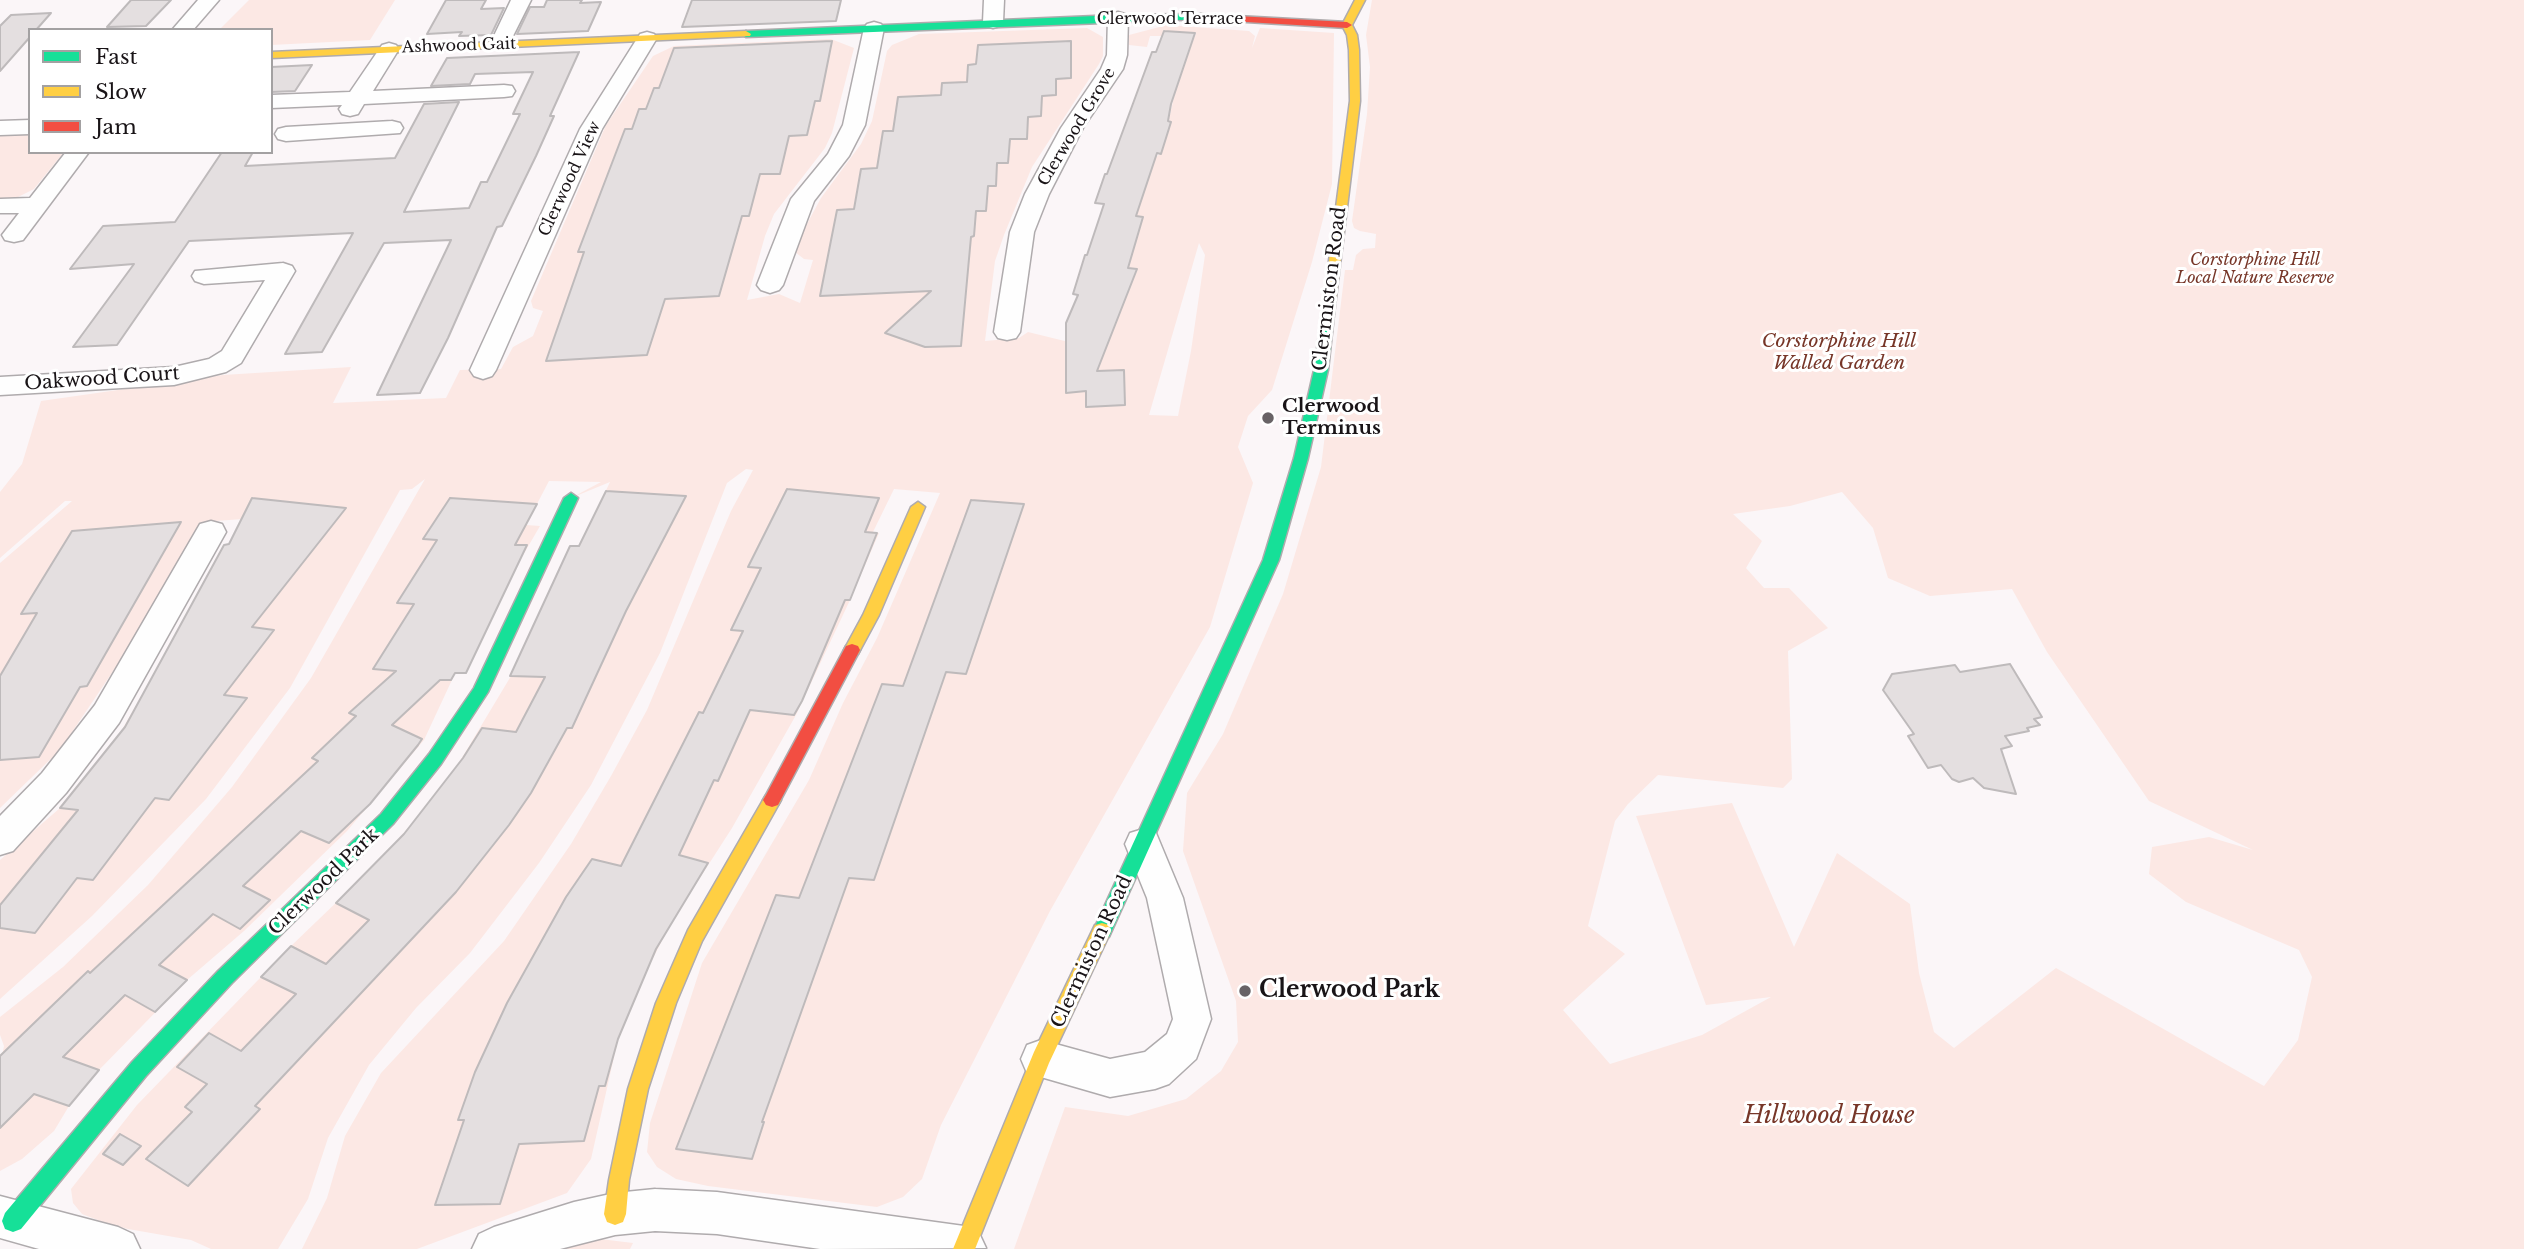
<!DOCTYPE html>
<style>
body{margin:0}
#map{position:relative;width:2524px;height:1249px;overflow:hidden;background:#fbf6f8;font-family:"Libre Baskerville",serif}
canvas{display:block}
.legend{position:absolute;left:28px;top:28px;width:245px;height:126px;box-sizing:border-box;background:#fff;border:2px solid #a3a1a2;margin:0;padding:9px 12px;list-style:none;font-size:21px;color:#191417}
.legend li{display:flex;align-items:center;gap:14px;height:35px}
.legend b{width:35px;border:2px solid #a3a1a2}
</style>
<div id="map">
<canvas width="2524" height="1249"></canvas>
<ul class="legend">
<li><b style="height:9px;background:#16e098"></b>Fast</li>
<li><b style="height:9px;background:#ffcf43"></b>Slow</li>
<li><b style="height:9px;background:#f24e42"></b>Jam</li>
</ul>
</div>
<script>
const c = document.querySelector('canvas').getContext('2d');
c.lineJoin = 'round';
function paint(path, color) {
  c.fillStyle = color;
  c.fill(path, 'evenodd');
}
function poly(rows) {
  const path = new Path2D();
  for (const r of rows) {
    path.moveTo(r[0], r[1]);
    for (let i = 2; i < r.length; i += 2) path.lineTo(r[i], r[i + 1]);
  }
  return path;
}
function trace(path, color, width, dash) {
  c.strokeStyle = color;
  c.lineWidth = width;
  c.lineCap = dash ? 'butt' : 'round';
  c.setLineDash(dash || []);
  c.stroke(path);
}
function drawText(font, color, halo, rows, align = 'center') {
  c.font = font + ' "Libre Baskerville",serif';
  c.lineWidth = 6;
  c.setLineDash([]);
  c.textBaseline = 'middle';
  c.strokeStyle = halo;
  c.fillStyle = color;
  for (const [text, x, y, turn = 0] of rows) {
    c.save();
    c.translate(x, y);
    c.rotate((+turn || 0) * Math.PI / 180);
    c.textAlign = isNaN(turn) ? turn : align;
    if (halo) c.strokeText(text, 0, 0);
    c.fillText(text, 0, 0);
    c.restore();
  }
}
paint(poly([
 [249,0,395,0,370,40,271,45,271,30,219,30],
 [1372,0,2524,0,2524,1249,1014,1249,1065,1107,1128,1116,1186,1099,1221,1071,1238,1042,1236,1001,1183,851,1187,793,1223,734,1283,594,1321,467,1345,270,1353,270,1356,255,1363,249,1375,248,1376,234,1360,231,1354,228,1352,221,1367,114,1370,67,1366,35],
 [1842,492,1873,528,1888,578,1930,596,2012,589,2047,652,2149,801,2253,850,2209,837,2152,847,2149,874,2186,902,2299,950,2312,977,2298,1040,2264,1086,2056,968,1954,1048,1934,1032,1919,973,1910,904,1837,853,1794,947,1732,803,1636,816,1706,1005,1771,997,1702,1035,1610,1064,1563,1010,1625,954,1588,926,1615,821,1628,804,1658,775,1783,788,1792,779,1788,651,1828,628,1789,588,1764,588,1746,568,1762,541,1733,514,1790,506],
 [1167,25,1249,31,1255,36,1252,48,1260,28,1334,33,1332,184,1312,262,1272,390,1248,416,1238,447,1253,483,1210,627,1050,911,941,1125,922,1179,903,1197,877,1207,708,1186,676,1179,657,1167,647,1152,650,1123,702,963,809,780,843,703,877,638,940,493,894,489,873,532,879,533,850,600,796,715,732,828,671,923,648,968,619,1035,591,1159,567,1193,417,1249,302,1249,327,1198,345,1136,381,1073,504,941,571,844,611,776,647,710,731,511,753,470,746,469,727,483,660,653,591,785,539,863,470,953,416,1008,369,1065,328,1138,308,1199,278,1249,211,1249,191,1240,128,1229,103,1222,82,1214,73,1203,71,1189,137,1105,291,946,395,846,448,781,511,676,577,551,610,482,571,498,601,482,549,481,526,525,540,526,458,667,424,740,347,831,244,931,187,980,99,1070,69,1106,54,1131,22,1159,0,1171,0,1065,4,1046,0,1035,0,1017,63,967,148,885,232,787,311,678,425,479,412,489,400,490,290,688,206,799,92,916,0,999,0,860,60,808,119,735,243,519,201,522,126,652,60,750,0,808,0,563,72,501,65,501,0,558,0,492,22,464,41,401,223,375,351,367,333,403,446,398,460,370,501,369,513,347,533,336,543,311,533,308,531,301,606,125,653,56,674,46,831,39,854,48,832,133,825,148,774,214,765,236,747,300,779,294,800,303,813,260,804,259,795,252,801,235,821,198,861,144,872,121,887,51,892,45,919,34,1087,28,1103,37,1103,56,1099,64,1032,167,1004,235,995,261,985,341,1019,338,1028,332,1081,345,1133,252,1143,217,1132,216,1155,158,1161,153,1171,122,1169,119,1177,84,1196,33,1164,31,1162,36,1150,36,1147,47,1129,45,1129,35],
 [1199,243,1205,255,1191,351,1178,416,1149,415],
 [30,132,30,152,64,152,34,189,16,198,0,199,0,133],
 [592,1238,633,1243,630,1249,561,1249]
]), '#fce8e4');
const building = poly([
 [131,0,171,0,146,26,107,27,131,0],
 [446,0,486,0,481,9,504,8,491,35,459,36,462,32,427,34,446,0],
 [547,0,582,0,580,3,601,2,588,31,517,34,530,7,544,7,547,0],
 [692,0,841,0,836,21,682,27,692,0],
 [51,13,36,30,30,30,30,37,0,71,0,26,11,15,51,13],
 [1164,31,1195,33,1171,104,1168,121,1171,122,1161,154,1157,153,1136,216,1143,217,1128,268,1137,269,1097,371,1124,370,1125,405,1086,407,1086,391,1066,393,1066,323,1078,295,1073,294,1085,255,1087,255,1104,204,1095,203,1105,174,1107,174,1152,52,1156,52,1164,31],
 [832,41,820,101,815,101,807,135,789,136,780,174,760,174,749,216,742,216,719,296,665,299,647,355,546,361,584,252,578,252,625,129,632,129,639,109,646,109,654,88,659,88,674,48,832,41],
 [1071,41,1071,78,1056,79,1056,95,1042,96,1041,116,1028,117,1027,139,1010,139,1008,163,997,163,996,186,988,186,986,211,976,211,974,236,971,237,961,346,925,347,885,333,931,291,820,296,837,210,854,209,861,169,877,168,883,131,893,131,898,97,941,95,942,83,967,82,968,65,976,64,978,45,1071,41],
 [579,52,550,116,554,116,536,156,502,226,497,227,448,338,420,393,377,395,451,240,384,243,322,352,285,354,353,233,189,241,117,345,73,347,134,264,70,269,103,226,175,222,222,152,253,152,245,166,395,158,424,104,459,102,404,212,469,208,481,182,487,182,520,114,513,114,533,72,475,74,470,84,431,86,447,58,579,52],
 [312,65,295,91,271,92,271,67,312,65],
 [787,489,879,498,865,532,877,533,850,600,845,600,802,701,794,715,750,710,718,781,714,780,679,855,708,863,656,949,618,1039,605,1086,599,1086,584,1141,519,1144,500,1204,435,1205,464,1120,458,1120,475,1072,507,1003,566,897,592,859,621,866,699,712,703,713,743,631,731,630,761,568,748,567,787,489],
 [606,491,686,496,626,611,572,728,567,728,531,793,509,825,456,892,255,1106,260,1109,188,1186,146,1159,192,1112,185,1107,207,1084,177,1067,209,1033,241,1051,296,994,261,977,291,946,326,964,369,920,336,903,404,834,463,758,482,728,516,732,545,677,510,676,570,546,579,546,606,491],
 [252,498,346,508,252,627,274,630,224,695,247,698,169,800,155,798,93,880,77,878,35,933,0,928,0,905,78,810,60,808,125,727,224,545,229,544,252,498],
 [450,498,537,504,515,545,527,545,466,673,455,673,451,680,440,680,392,725,422,739,418,745,370,804,329,843,301,831,243,886,270,900,240,929,213,914,159,965,187,980,155,1012,125,995,63,1057,99,1070,69,1106,34,1094,0,1128,0,1056,88,971,90,973,318,761,312,758,356,716,349,713,396,671,373,669,414,604,397,603,437,540,423,539,450,498],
 [971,500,1024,504,966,674,946,672,874,880,849,878,762,1122,764,1122,752,1159,676,1149,776,895,799,898,882,684,903,686,971,500],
 [181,522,87,686,80,687,39,757,0,760,0,676,37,613,21,614,72,531,181,522],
 [2010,664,2042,717,2034,719,2040,725,2027,728,2029,731,2005,736,2012,746,2001,749,2016,794,1984,788,1973,778,1959,782,1952,779,1941,765,1928,768,1908,736,1914,734,1883,690,1892,674,1955,665,1960,672,2010,664],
 [120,1134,141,1146,123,1165,103,1154,120,1134]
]);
paint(building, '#e4dfe0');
trace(building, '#bebabb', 2);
const street = poly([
 [198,0,219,0,193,30,172,30,198,0],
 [511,0,531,0,507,48,493,48,490,44,511,0],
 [984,0,1004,0,1003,22,1000,26,993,28,986,26,983,22,984,0],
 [1118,12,1125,14,1128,18,1127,55,1123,69,1083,128,1049,194,1034,232,1020,332,1016,338,1007,340,998,338,994,332,1010,232,1025,194,1061,128,1101,69,1107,55,1108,18,1111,14,1118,12],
 [874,22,881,24,884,28,865,125,849,156,814,201,783,285,779,290,770,293,761,290,757,285,791,199,828,154,843,125,864,28,867,24,874,22],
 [647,32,654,34,657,38,602,129,496,370,492,376,483,379,474,376,470,370,580,129,640,34,647,32],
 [389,43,396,45,399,49,373,91,504,85,512,86,515,91,512,96,504,97,364,104,358,114,350,116,342,114,339,109,342,105,271,108,271,95,350,92,382,45,389,43],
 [30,120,30,134,0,135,0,121,30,120],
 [392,121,400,123,403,128,400,133,286,141,278,139,275,134,278,129,286,127,392,121],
 [66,152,89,152,23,240,14,242,5,240,2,235,19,213,0,213,0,199,30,198,66,152],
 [283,263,292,266,295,271,241,363,226,372,174,385,0,395,0,377,174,367,209,359,222,351,265,280,204,284,195,281,192,276,195,271,283,263],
 [211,521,222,524,226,532,119,723,66,793,13,851,0,855,0,816,42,773,95,705,200,524,211,521],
 [1143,829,1156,833,1183,898,1211,1019,1196,1059,1169,1084,1155,1089,1110,1097,1027,1073,1021,1059,1027,1045,1041,1040,1110,1059,1145,1052,1167,1034,1173,1019,1147,898,1125,844,1130,833,1143,829],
 [655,1189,717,1192,964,1226,979,1233,986,1248,820,1249,717,1234,655,1231,615,1235,560,1249,472,1249,479,1234,494,1227,574,1202,615,1193,655,1189],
 [0,1196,118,1227,133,1234,140,1249,39,1249,0,1238,0,1196]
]);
const fast = poly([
 [1200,14,1204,15,1204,19,746,37,741,34,746,31,1118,15,1200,14],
 [1328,310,1334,314,1328,370,1308,458,1279,560,1109,937,1102,939,1095,937,1093,931,1263,560,1294,458,1314,370,1322,314,1328,310],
 [571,493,578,498,488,692,441,764,393,824,232,983,146,1076,21,1229,13,1232,5,1229,2,1221,5,1213,132,1062,218,971,381,814,429,754,474,688,564,498,571,493]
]);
const slow = poly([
 [1355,0,1365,0,1352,25,1357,35,1359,50,1360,101,1334,314,1328,318,1322,314,1350,101,1349,50,1347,35,1342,25,1355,0],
 [746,31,751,34,750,36,271,58,271,52,746,31],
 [918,502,925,507,879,615,858,654,846,654,844,650,863,615,911,507,918,502],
 [772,793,778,795,781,800,702,941,676,1003,648,1089,629,1180,626,1214,623,1222,615,1225,607,1222,604,1214,609,1180,628,1089,656,1003,688,930,766,795,772,793],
 [1102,923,1109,925,1111,931,1049,1063,975,1249,953,1249,1034,1052,1095,925,1102,923]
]);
const jam = poly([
 [1200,14,1347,22,1352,25,1347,28,1196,19,1196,15,1200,14],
 [852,644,858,646,860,650,778,805,772,807,766,805,763,800,766,795,846,646,852,644]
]);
trace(street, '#afabad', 3);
trace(fast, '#afabad', 3);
trace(slow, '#afabad', 3);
trace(jam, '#afabad', 3);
paint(street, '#fefefe');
paint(fast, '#16e098');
paint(slow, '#ffcf43');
paint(jam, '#f24e42');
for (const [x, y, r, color] of [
 [1268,418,7,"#686366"],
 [1245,991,7,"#686366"]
]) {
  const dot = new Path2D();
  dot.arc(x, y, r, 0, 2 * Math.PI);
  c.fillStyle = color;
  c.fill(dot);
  trace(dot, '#fff', 2.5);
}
drawText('16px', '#191417', '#fff', [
 ["Clerwood Terrace",1170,19],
 ["Ashwood Gait",459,46,-2],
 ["Clerwood Grove",1077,127,-59],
 ["Clerwood View",570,179,-65]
]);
drawText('italic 16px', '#773628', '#fff', [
 ["Corstorphine Hill",2255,260],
 ["Local Nature Reserve",2255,278]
]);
drawText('19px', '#191417', '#fff', [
 ["Clermiston Road",1330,289,-83],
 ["Oakwood Court",102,379,-4],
 ["Clerwood Park",324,882,-44],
 ["Clermiston Road",1092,952,-65]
]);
drawText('italic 19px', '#773628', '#fff', [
 ["Corstorphine Hill",1839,342],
 ["Walled Garden",1839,364]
]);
drawText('bold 19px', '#191417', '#fff', [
 ["Clerwood",1282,407],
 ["Terminus",1282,429]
], 'left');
drawText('bold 23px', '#191417', '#fff', [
 ["Clerwood Park",1259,991]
], 'left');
drawText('italic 23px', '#773628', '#fff', [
 ["Hillwood House",1829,1117]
]);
</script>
